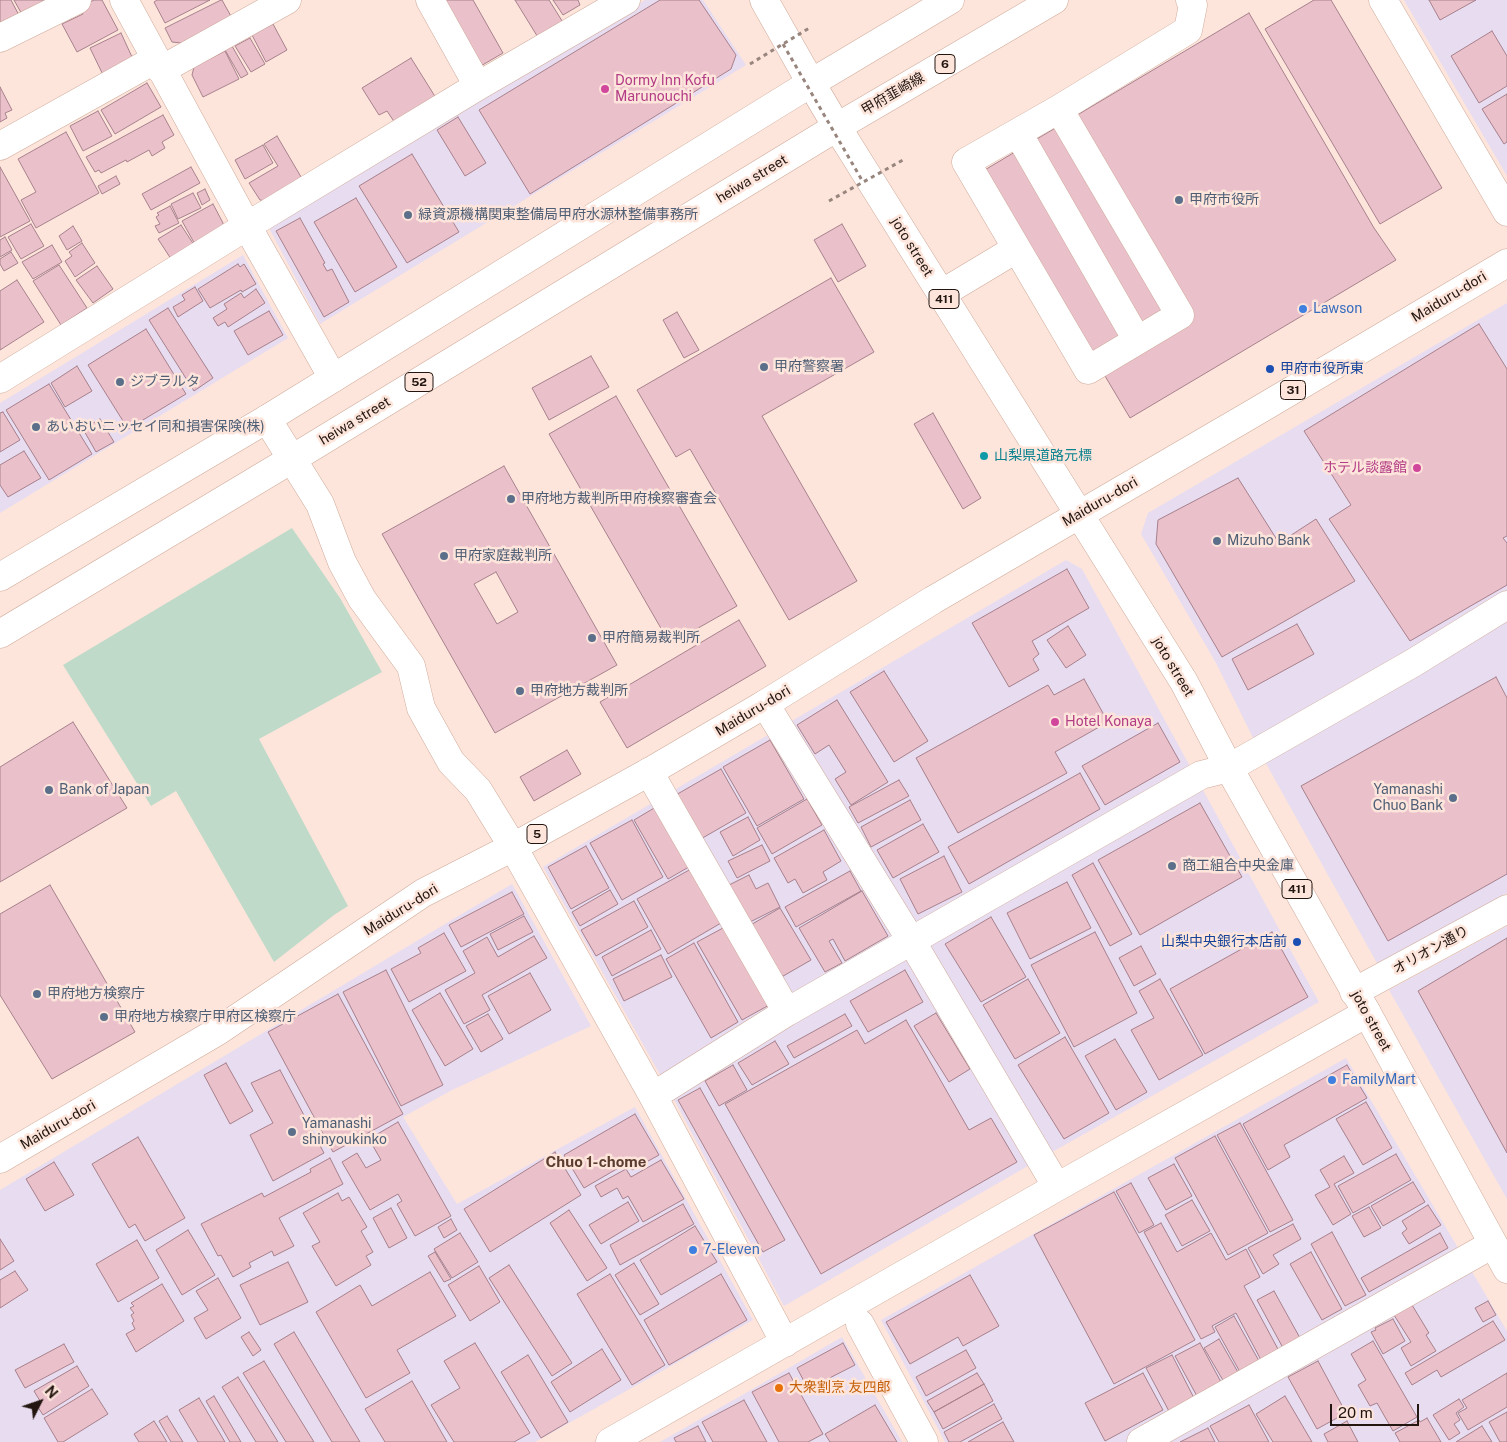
<!DOCTYPE html>
<meta charset="utf-8">
<style>
body{margin:0}
#map{position:relative;width:1507px;height:1442px;overflow:hidden;background:#fde5db;font-family:"Public Sans",sans-serif}
canvas{display:block}
.north{position:absolute;left:15px;top:1377px;width:50px;height:50px;-webkit-text-stroke:4px #fde5db;paint-order:stroke;rotate:49deg;font-size:14px;font-weight:700;line-height:20px;text-align:center;color:#231610}
.north::after{content:'';display:block;margin:auto;width:18px;height:22px;background:#231610;clip-path:polygon(50% 0,100% 100%,50% 72%,0 100%)}
.scale{position:absolute;left:1330px;top:1404px;width:89px;height:22px;box-sizing:border-box;border:2px solid #231610;border-top:0;padding-left:6px;font-size:15px;line-height:18px;white-space:nowrap;color:#231610;-webkit-text-stroke:4px #fde5db;paint-order:stroke}
</style>
<div id="map">
<canvas width="1507" height="1442"></canvas>
<div class="north">N</div>
<div class="scale">20 m</div>
</div>
<script>
const c = document.querySelector('canvas').getContext('2d');
c.lineJoin = 'round';
function paint(path, color) {
  c.fillStyle = color;
  c.fill(path, 'evenodd');
}
function poly(rows) {
  const path = new Path2D();
  for (const r of rows) {
    path.moveTo(r[0], r[1]);
    for (let i = 2; i < r.length; i += 2) path.lineTo(r[i], r[i + 1]);
  }
  return path;
}
function trace(path, color, width, dash) {
  c.strokeStyle = color;
  c.lineWidth = width;
  c.lineCap = dash ? 'butt' : 'round';
  c.setLineDash(dash || []);
  c.stroke(path);
}
function drawText(font, color, halo, rows, align = 'center') {
  c.font = font + ' "Public Sans","Noto Sans JP",sans-serif';
  c.lineWidth = 5;
  c.setLineDash([]);
  c.textBaseline = 'middle';
  c.strokeStyle = halo;
  c.fillStyle = color;
  for (const [text, x, y, turn = 0] of rows) {
    c.save();
    c.translate(x, y);
    c.rotate((+turn || 0) * Math.PI / 180);
    c.textAlign = isNaN(turn) ? turn : align;
    if (halo) c.strokeText(text, 0, 0);
    c.fillText(text, 0, 0);
    c.restore();
  }
}
paint(poly([
 [645,0,703,0,746,65,320,324,270,230,275,222,476,99],
 [1404,0,1507,0,1507,176],
 [243,255,288,338,0,513,0,403],
 [1507,303,1507,893,1378,965,1263,758,1216,663,1141,534,1148,513],
 [1066,560,1082,569,1319,1002,1054,1151,784,1306,671,1094,543,867],
 [512,884,591,1026,452,1090,403,1117,457,1204,635,1107,753,1320,535,1442,0,1442,0,1190],
 [1507,926,1507,1199,1389,990],
 [1346,1058,1507,1331,1507,1442,945,1442,881,1320],
 [842,1337,902,1442,660,1442,751,1390]
]), '#e7dcf0');
paint(poly([
 [292,528,340,598,382,672,259,739,348,906,334,915,274,962,176,791,151,806,63,665]
]), '#c0dac9');
const building = poly([
 [0,0,11,0,22,21,0,32,0,0],
 [14,0,45,0,48,6,24,18,14,0],
 [94,0,102,0,118,30,77,52,62,24,83,14,80,7,94,0],
 [157,0,210,0,165,23,154,2,157,0],
 [221,0,222,0,232,18,181,43,172,42,165,28,221,0],
 [441,0,473,0,503,53,479,67,441,0],
 [515,0,549,0,564,24,539,39,515,0],
 [553,0,578,0,580,5,563,15,553,0],
 [660,0,699,0,736,55,731,69,530,194,479,110,660,0],
 [1314,0,1331,0,1442,188,1380,224,1265,29,1314,0],
 [1429,0,1476,0,1440,20,1429,0],
 [1249,13,1374,228,1396,260,1130,418,983,171,1249,13],
 [273,24,287,50,266,62,252,35,273,24],
 [1492,31,1507,56,1507,86,1479,103,1451,56,1492,31],
 [121,33,132,57,105,79,90,48,121,33],
 [250,38,265,64,251,72,235,46,250,38],
 [232,46,248,74,241,78,225,50,232,46],
 [225,51,239,79,203,97,192,75,194,67,225,51],
 [411,58,436,98,395,123,387,111,379,115,362,88,411,58],
 [147,83,161,107,115,134,101,110,147,83],
 [0,87,12,110,5,113,7,118,0,122,0,87],
 [1507,94,1507,142,1504,144,1482,109,1507,94],
 [98,111,112,136,83,151,70,126,98,111],
 [163,115,174,135,162,142,165,148,152,156,149,150,127,162,126,160,101,173,99,170,95,172,86,157,163,115],
 [458,117,486,163,465,176,437,130,458,117],
 [66,132,99,193,36,228,21,200,36,192,18,159,66,132],
 [277,136,304,182,270,202,260,200,249,183,278,166,264,144,277,136],
 [263,145,273,163,245,179,235,160,263,145],
 [412,154,459,232,407,263,359,186,412,154],
 [0,167,30,221,0,237,0,167],
 [191,167,200,183,151,210,142,194,191,167],
 [116,176,120,184,102,194,98,186,116,176],
 [205,189,210,200,202,205,197,193,205,189],
 [193,193,201,208,178,219,171,204,193,193],
 [356,198,397,267,355,292,314,222,356,198],
 [213,204,223,223,222,235,197,248,182,221,213,204],
 [170,206,179,223,159,233,155,226,160,224,156,217,159,215,157,213,170,206],
 [300,218,325,263,323,264,327,271,332,269,349,302,324,317,276,231,300,218],
 [31,224,44,246,21,259,8,237,31,224],
 [842,224,866,266,838,282,814,240,842,224],
 [181,225,196,248,173,262,158,239,181,225],
 [73,226,82,241,67,250,59,236,73,226],
 [5,237,12,250,0,257,0,240,5,237],
 [82,243,95,263,75,277,65,261,72,256,69,252,82,243],
 [52,245,62,262,33,279,22,262,52,245],
 [11,252,18,263,4,271,0,264,0,259,11,252],
 [238,264,240,267,244,264,256,284,242,292,241,290,210,308,198,289,238,264],
 [59,265,87,308,61,325,33,281,59,265],
 [97,266,113,289,93,303,76,280,97,266],
 [831,278,874,352,762,416,857,581,789,620,690,449,676,457,637,390,831,278],
 [17,280,44,322,0,350,0,291,17,280],
 [195,287,203,301,178,317,173,307,185,300,182,295,195,287],
 [256,289,265,303,228,327,225,322,218,326,213,318,227,309,224,304,241,293,244,298,256,289],
 [168,308,213,378,194,391,149,320,168,308],
 [269,311,283,335,248,355,234,331,269,311],
 [677,312,699,350,684,358,663,320,677,312],
 [1479,324,1507,369,1507,536,1503,538,1507,543,1507,585,1410,641,1329,519,1351,505,1304,431,1479,324],
 [146,329,186,394,128,429,88,365,146,329],
 [591,356,609,387,549,420,532,388,591,356],
 [77,366,92,391,65,407,51,383,77,366],
 [49,384,92,454,49,480,6,410,49,384],
 [616,396,737,606,670,644,549,434,616,396],
 [3,412,20,440,0,452,0,413,3,412],
 [933,413,981,498,963,509,914,424,933,413],
 [100,419,114,442,96,452,83,429,100,419],
 [24,451,41,478,8,497,0,485,0,465,24,451],
 [504,466,617,665,495,733,382,534,504,466],
 [496,572,518,612,497,624,474,584,496,572],
 [1238,478,1279,543,1316,519,1355,581,1222,657,1156,544,1158,520,1238,478],
 [1067,569,1089,608,1032,641,1039,654,1033,659,1039,670,1009,687,972,623,1067,569],
 [739,620,766,666,627,748,600,702,739,620],
 [1297,624,1314,654,1248,690,1232,659,1297,624],
 [1068,626,1086,655,1066,668,1047,640,1068,626],
 [884,671,928,741,894,762,850,692,884,671],
 [1496,677,1507,698,1507,874,1388,941,1301,786,1496,677],
 [1084,679,1108,722,1055,752,1067,773,958,833,916,758,1048,685,1054,695,1084,679],
 [837,700,888,782,851,805,835,779,846,772,829,745,815,754,797,725,837,700],
 [73,722,127,808,0,882,0,767,73,722],
 [1158,723,1180,762,1105,805,1082,766,1158,723],
 [770,740,804,799,757,826,723,767,770,740],
 [567,750,581,774,534,801,520,777,567,750],
 [721,769,746,813,699,840,674,796,721,769],
 [1080,773,1100,809,969,884,948,847,1080,773],
 [899,780,909,796,858,823,849,807,899,780],
 [807,799,822,825,772,854,757,828,807,799],
 [910,800,921,820,871,847,861,827,910,800],
 [1200,803,1242,877,1140,935,1098,860,1200,803],
 [661,804,694,864,668,879,634,820,661,804],
 [748,817,760,840,733,856,720,832,748,817],
 [632,820,663,877,622,900,590,843,632,820],
 [923,824,939,852,893,878,877,850,923,824],
 [824,830,841,861,823,872,827,880,803,893,795,879,788,883,774,858,824,830],
 [762,845,770,861,737,878,728,861,762,845],
 [586,846,609,888,571,909,548,867,586,846],
 [944,856,962,892,918,914,900,879,944,856],
 [1093,863,1132,934,1110,946,1072,875,1093,863],
 [691,869,721,923,668,954,637,899,691,869],
 [850,871,861,891,796,927,785,907,850,871],
 [749,875,756,889,768,883,780,907,746,924,727,886,749,875],
 [1067,882,1091,928,1030,959,1007,913,1067,882],
 [50,885,135,1032,52,1079,0,995,0,914,50,885],
 [610,890,618,904,580,926,572,912,610,890],
 [862,891,888,936,845,961,833,939,829,941,842,963,825,972,799,928,862,891],
 [512,892,524,914,461,947,449,925,512,892],
 [634,901,648,927,596,956,581,930,634,901],
 [780,908,811,960,778,979,747,927,780,908],
 [524,916,533,932,498,950,490,934,524,916],
 [991,917,1026,977,981,1002,945,944,991,917],
 [723,928,771,1004,742,1020,697,942,723,928],
 [651,930,661,949,612,976,602,957,651,930],
 [1095,932,1137,1013,1074,1047,1031,965,1095,932],
 [1272,932,1308,997,1205,1054,1170,989,1272,932],
 [444,933,466,971,409,1002,391,969,421,953,418,948,444,933],
 [534,936,547,958,482,995,490,1010,464,1024,445,990,475,973,463,951,487,937,498,957,534,936],
 [1507,938,1507,1153,1418,991,1507,938],
 [694,943,738,1022,711,1038,666,959,694,943],
 [1141,946,1156,974,1134,986,1119,958,1141,946],
 [661,955,672,977,624,1001,613,979,661,955],
 [386,970,443,1085,401,1106,343,992,386,970],
 [905,970,923,1002,868,1032,850,1001,905,970],
 [530,973,551,1010,509,1034,488,996,530,973],
 [1028,979,1060,1033,1015,1059,983,1005,1028,979],
 [1160,979,1203,1055,1159,1080,1131,1030,1154,1018,1139,991,1160,979],
 [440,993,473,1049,445,1066,412,1010,440,993],
 [338,994,403,1114,333,1152,268,1032,338,994],
 [936,1013,970,1069,949,1082,914,1026,936,1013],
 [488,1014,503,1039,481,1052,466,1026,488,1014],
 [845,1014,852,1026,794,1058,787,1046,845,1014],
 [906,1020,969,1130,991,1118,1017,1162,821,1274,725,1104,857,1030,865,1044,906,1020],
 [1065,1037,1109,1113,1064,1139,1018,1065,1065,1037],
 [1115,1039,1147,1092,1116,1110,1085,1056,1115,1039],
 [775,1041,789,1064,752,1085,738,1063,775,1041],
 [226,1063,253,1111,230,1124,204,1075,226,1063],
 [733,1065,747,1090,719,1106,705,1081,733,1065],
 [1347,1065,1367,1098,1284,1145,1290,1157,1268,1170,1243,1124,1347,1065],
 [280,1070,324,1153,273,1181,250,1135,273,1123,251,1083,280,1070],
 [700,1088,785,1240,763,1252,678,1100,700,1088],
 [1366,1102,1392,1148,1363,1165,1336,1119,1366,1102],
 [635,1114,659,1155,632,1170,627,1163,584,1188,564,1155,635,1114],
 [398,1122,451,1216,415,1236,397,1204,402,1201,398,1194,370,1210,342,1162,357,1153,366,1168,381,1160,369,1139,398,1122],
 [1240,1123,1293,1220,1270,1232,1217,1135,1240,1123],
 [1215,1136,1268,1233,1228,1255,1175,1158,1215,1136],
 [138,1137,185,1218,145,1241,135,1224,129,1228,92,1164,138,1137],
 [555,1152,581,1195,490,1252,464,1209,555,1152],
 [1396,1154,1411,1180,1353,1213,1338,1186,1396,1154],
 [1344,1156,1354,1173,1334,1184,1351,1214,1333,1225,1315,1195,1330,1187,1320,1170,1344,1156],
 [330,1158,343,1184,279,1218,294,1246,274,1256,272,1251,249,1263,251,1267,233,1277,221,1255,218,1256,201,1224,262,1193,264,1197,311,1172,310,1169,330,1158],
 [661,1160,684,1199,643,1222,628,1196,623,1199,617,1188,601,1197,595,1186,626,1169,631,1177,661,1160],
 [54,1162,74,1195,45,1211,26,1179,54,1162],
 [1174,1164,1192,1196,1166,1210,1148,1178,1174,1164],
 [1413,1182,1425,1202,1383,1226,1371,1206,1413,1182],
 [1131,1183,1154,1225,1139,1233,1116,1191,1131,1183],
 [1114,1192,1195,1340,1114,1384,1034,1235,1114,1192],
 [338,1193,342,1201,349,1197,367,1227,361,1231,373,1252,366,1256,371,1265,336,1286,312,1246,320,1242,303,1213,338,1193],
 [1192,1200,1210,1231,1182,1246,1165,1215,1192,1200],
 [628,1202,639,1221,601,1244,589,1225,628,1202],
 [683,1204,694,1224,620,1265,610,1245,683,1204],
 [1428,1205,1441,1225,1409,1244,1402,1233,1407,1229,1402,1221,1428,1205],
 [1369,1207,1381,1228,1364,1237,1352,1216,1369,1207],
 [391,1208,407,1238,389,1248,373,1218,391,1208],
 [569,1210,607,1268,587,1281,550,1223,569,1210],
 [451,1219,457,1230,444,1238,438,1227,451,1219],
 [1161,1223,1177,1252,1211,1233,1226,1260,1246,1249,1260,1277,1244,1286,1279,1351,1261,1360,1236,1313,1212,1326,1215,1332,1201,1339,1144,1232,1161,1223],
 [1293,1224,1301,1239,1273,1255,1279,1264,1263,1274,1248,1248,1293,1224],
 [695,1226,717,1262,661,1295,640,1260,695,1226],
 [188,1230,215,1275,182,1295,156,1250,188,1230],
 [1332,1232,1366,1295,1345,1306,1311,1244,1332,1232],
 [460,1233,478,1262,452,1278,434,1249,460,1233],
 [1440,1233,1448,1248,1369,1292,1361,1278,1440,1233],
 [0,1239,14,1261,0,1270,0,1239],
 [137,1240,159,1278,118,1302,96,1264,137,1240],
 [435,1252,451,1279,444,1282,428,1256,435,1252],
 [1311,1252,1342,1309,1322,1320,1290,1264,1311,1252],
 [288,1262,308,1302,260,1325,240,1285,288,1262],
 [634,1263,659,1304,640,1315,615,1275,634,1263],
 [509,1265,572,1363,552,1376,489,1278,509,1265],
 [479,1266,500,1302,470,1321,448,1285,479,1266],
 [15,1271,28,1290,0,1308,0,1280,15,1271],
 [430,1272,456,1316,397,1350,410,1373,366,1398,316,1312,360,1285,372,1306,430,1272],
 [610,1274,665,1365,632,1385,577,1294,610,1274],
 [721,1274,747,1320,669,1365,644,1320,721,1274],
 [970,1275,999,1326,963,1346,958,1337,910,1364,886,1322,970,1275],
 [218,1278,241,1318,206,1339,194,1318,208,1310,196,1291,218,1278],
 [162,1284,184,1321,136,1352,126,1334,135,1329,132,1323,134,1321,131,1315,134,1313,130,1308,134,1306,131,1303,162,1284],
 [1274,1291,1300,1338,1283,1348,1257,1300,1274,1291],
 [1488,1301,1496,1315,1483,1322,1475,1308,1488,1301],
 [1412,1305,1429,1333,1426,1335,1436,1351,1411,1366,1401,1348,1411,1342,1394,1315,1412,1305],
 [1234,1316,1259,1361,1240,1372,1215,1327,1234,1316],
 [1393,1319,1405,1341,1383,1354,1371,1332,1376,1330,1375,1328,1393,1319],
 [1493,1321,1505,1340,1441,1377,1437,1370,1412,1385,1405,1373,1493,1321],
 [249,1332,261,1350,253,1356,241,1337,249,1332],
 [294,1332,360,1442,332,1442,274,1344,294,1332],
 [1219,1339,1239,1374,1224,1382,1204,1348,1219,1339],
 [1373,1341,1417,1417,1393,1431,1377,1403,1370,1406,1358,1385,1366,1380,1351,1354,1373,1341],
 [475,1343,530,1433,514,1442,454,1442,431,1405,460,1388,444,1361,475,1343],
 [843,1343,855,1365,808,1389,797,1368,843,1343],
 [1200,1343,1222,1384,1198,1398,1175,1356,1200,1343],
 [64,1344,74,1362,25,1388,15,1370,64,1344],
 [602,1349,621,1380,570,1412,551,1382,602,1349],
 [966,1350,976,1368,926,1396,916,1377,966,1350],
 [528,1355,568,1422,541,1438,501,1372,528,1355],
 [1172,1355,1195,1400,1170,1413,1146,1368,1172,1355],
 [264,1361,314,1442,286,1442,243,1373,264,1361],
 [1318,1361,1346,1413,1317,1429,1288,1377,1318,1361],
 [77,1366,89,1386,43,1415,36,1404,40,1401,34,1391,77,1366],
 [789,1373,823,1434,808,1442,779,1442,752,1392,789,1373],
 [977,1373,984,1384,934,1412,927,1401,977,1373],
 [1143,1373,1163,1410,1105,1441,1085,1403,1143,1373],
 [1507,1373,1507,1407,1468,1430,1458,1413,1467,1408,1462,1400,1507,1373],
 [238,1377,278,1442,256,1442,222,1387,238,1377],
 [412,1381,447,1442,385,1442,365,1409,412,1381],
 [984,1384,993,1401,943,1429,934,1412,984,1384],
 [92,1389,108,1414,63,1442,58,1442,44,1418,92,1389],
 [214,1396,241,1442,230,1442,206,1401,214,1396],
 [1285,1396,1312,1442,1273,1442,1256,1414,1285,1396],
 [199,1398,225,1442,198,1442,179,1410,199,1398],
 [1459,1399,1464,1407,1456,1413,1460,1420,1454,1424,1460,1433,1449,1440,1433,1415,1459,1399],
 [744,1400,767,1442,713,1442,702,1422,744,1400],
 [994,1404,1002,1419,960,1442,949,1442,944,1432,994,1404],
 [875,1405,897,1442,830,1442,825,1434,875,1405],
 [1249,1405,1269,1442,1219,1442,1210,1426,1249,1405],
 [1507,1412,1507,1442,1500,1442,1489,1422,1507,1412],
 [167,1416,183,1442,171,1442,159,1421,167,1416],
 [1427,1418,1441,1442,1400,1442,1395,1433,1419,1420,1420,1422,1427,1418],
 [154,1421,167,1442,139,1442,134,1434,154,1421],
 [1347,1421,1358,1442,1328,1442,1324,1434,1347,1421],
 [1003,1422,1014,1442,968,1442,1003,1422],
 [698,1426,706,1442,676,1442,674,1438,698,1426],
 [1482,1426,1492,1442,1456,1442,1482,1426],
 [1208,1428,1215,1442,1180,1442,1208,1428]
]);
paint(building, '#eac0cb');
trace(building, '#a7818c', 1);
const minor = poly([
 [124,0,247,226,333,378],
 [430,0,478,86],
 [764,0,811,83],
 [1383,0,1507,212],
 [0,38,77,0],
 [161,70,287,0],
 [1059,109,1180,315,1088,370,966,162,1059,109,1188,30,1193,5,1190,0],
 [1018,133,1137,340],
 [0,146,156,59],
 [941,294,1016,249],
 [0,379,247,226,478,86,626,0],
 [267,419,320,504,342,562,362,599,411,666,421,708,451,762,478,790,513,847,653,1096,785,1343],
 [765,704,912,942,1057,1187],
 [649,772,787,1012],
 [1354,992,1507,909],
 [653,1096,787,1012,1201,775,1229,768,1413,663,1507,605],
 [860,1324,924,1442],
 [610,1442,1057,1187,1367,1013],
 [1141,1442,1493,1244]
]);
const major = poly([
 [811,83,950,0],
 [837,127,1054,0],
 [0,1159,218,1031,423,893,513,847,649,772,765,704,933,600,1257,411,1507,263]
]);
const highway = poly([
 [0,577,267,419,811,83,837,127,1184,682,1229,768,1367,1013,1507,1269],
 [0,634,292,459,837,127]
]);
trace(minor, '#cfaa9a', 29);
trace(major, '#cfaa9a', 29);
trace(highway, '#cfaa9a', 29);
trace(minor, '#fff', 28);
trace(major, '#fff', 28);
trace(highway, '#fff', 28);
trace(poly([
 [783,44,863,182],
 [750,64,811,27],
 [829,201,903,160]
]), '#98857d', 3, [4, 4]);
for (const [x, y, r, color] of [
 [605,89,5,"#d1479c"],
 [1179,200,5,"#5c6f8a"],
 [408,215,5,"#5c6f8a"],
 [1303,309,5,"#3f7fe0"],
 [764,367,5,"#5c6f8a"],
 [1270,369,5,"#1a4fb4"],
 [120,382,5,"#5c6f8a"],
 [36,427,5,"#5c6f8a"],
 [984,456,5,"#0f9aa8"],
 [1417,468,5,"#d1479c"],
 [511,499,5,"#5c6f8a"],
 [1217,541,5,"#5c6f8a"],
 [444,556,5,"#5c6f8a"],
 [592,638,5,"#5c6f8a"],
 [520,691,5,"#5c6f8a"],
 [1055,722,5,"#d1479c"],
 [49,790,5,"#5c6f8a"],
 [1453,798,5,"#5c6f8a"],
 [1172,866,5,"#5c6f8a"],
 [1297,942,5,"#1a4fb4"],
 [37,994,5,"#5c6f8a"],
 [104,1017,5,"#5c6f8a"],
 [1332,1080,5,"#3f7fe0"],
 [292,1132,5,"#5c6f8a"],
 [693,1250,5,"#3f7fe0"],
 [779,1388,5,"#e8710a"]
]) {
  const dot = new Path2D();
  dot.arc(x, y, r, 0, 2 * Math.PI);
  c.fillStyle = color;
  c.fill(dot);
  trace(dot, '#fde5db', 2);
}
for (const [x, y, w] of [
 [945,64,20],
 [944,299,30],
 [419,382,28],
 [1293,390,25],
 [537,834,20],
 [1297,889,30]
]) {
  const box = new Path2D();
  box.roundRect(x - w / 2, y - 9.5, w, 19, 4);
  c.fillStyle = '#fde5db';
  c.fill(box);
  trace(box, '#231610', 1);
}
drawText('bold 12px', '#231610', null, [
 ["6",945,64],
 ["411",944,299],
 ["52",419,382],
 ["31",1293,390],
 ["5",537,834],
 ["411",1297,889]
]);
drawText('14px', '#b23c85', '#fde5db', [
 ["Dormy Inn Kofu",615,81],
 ["Marunouchi",615,97],
 ["ホテル談露館",1407,468,"right"],
 ["Hotel Konaya",1065,722]
], 'left');
drawText('14px', '#231610', '#fde5db', [
 ["甲府韮崎線",893,94,-30],
 ["heiwa street",752,179,-31],
 ["joto street",912,247,58],
 ["Maiduru-dori",1449,297,-31],
 ["heiwa street",355,421,-31],
 ["Maiduru-dori",1100,502,-30],
 ["joto street",1173,667,59],
 ["Maiduru-dori",753,711,-31],
 ["Maiduru-dori",401,910,-32],
 ["オリオン通り",1431,950,-29],
 ["joto street",1371,1021,61],
 ["Maiduru-dori",58,1125,-30]
]);
drawText('14px', '#4e5e75', '#fde5db', [
 ["甲府市役所",1189,200],
 ["緑資源機構関東整備局甲府水源林整備事務所",418,215],
 ["甲府警察署",774,367],
 ["ジブラルタ",130,382],
 ["あいおいニッセイ同和損害保険(株)",46,427],
 ["甲府地方裁判所甲府検察審査会",521,499],
 ["Mizuho Bank",1227,541],
 ["甲府家庭裁判所",454,556],
 ["甲府簡易裁判所",602,638],
 ["甲府地方裁判所",530,691],
 ["Bank of Japan",59,790],
 ["Yamanashi",1443,790,"right"],
 ["Chuo Bank",1443,806,"right"],
 ["商工組合中央金庫",1182,866],
 ["甲府地方検察庁",47,994],
 ["甲府地方検察庁甲府区検察庁",114,1017],
 ["Yamanashi",302,1124],
 ["shinyoukinko",302,1140]
], 'left');
drawText('14px', '#366cbe', '#fde5db', [
 ["Lawson",1313,309],
 ["FamilyMart",1342,1080],
 ["7-Eleven",703,1250]
], 'left');
drawText('14px', '#164399', '#fde5db', [
 ["甲府市役所東",1280,369],
 ["山梨中央銀行本店前",1287,942,"right"]
], 'left');
drawText('14px', '#0d838f', '#fde5db', [
 ["山梨県道路元標",994,456]
], 'left');
drawText('14px', '#c56008', '#fde5db', [
 ["大衆割烹 友四郎",789,1388]
], 'left');
drawText('bold 15px', '#5b3c2e', '#fde5db', [
 ["Chuo 1-chome",596,1162]
]);
</script>
